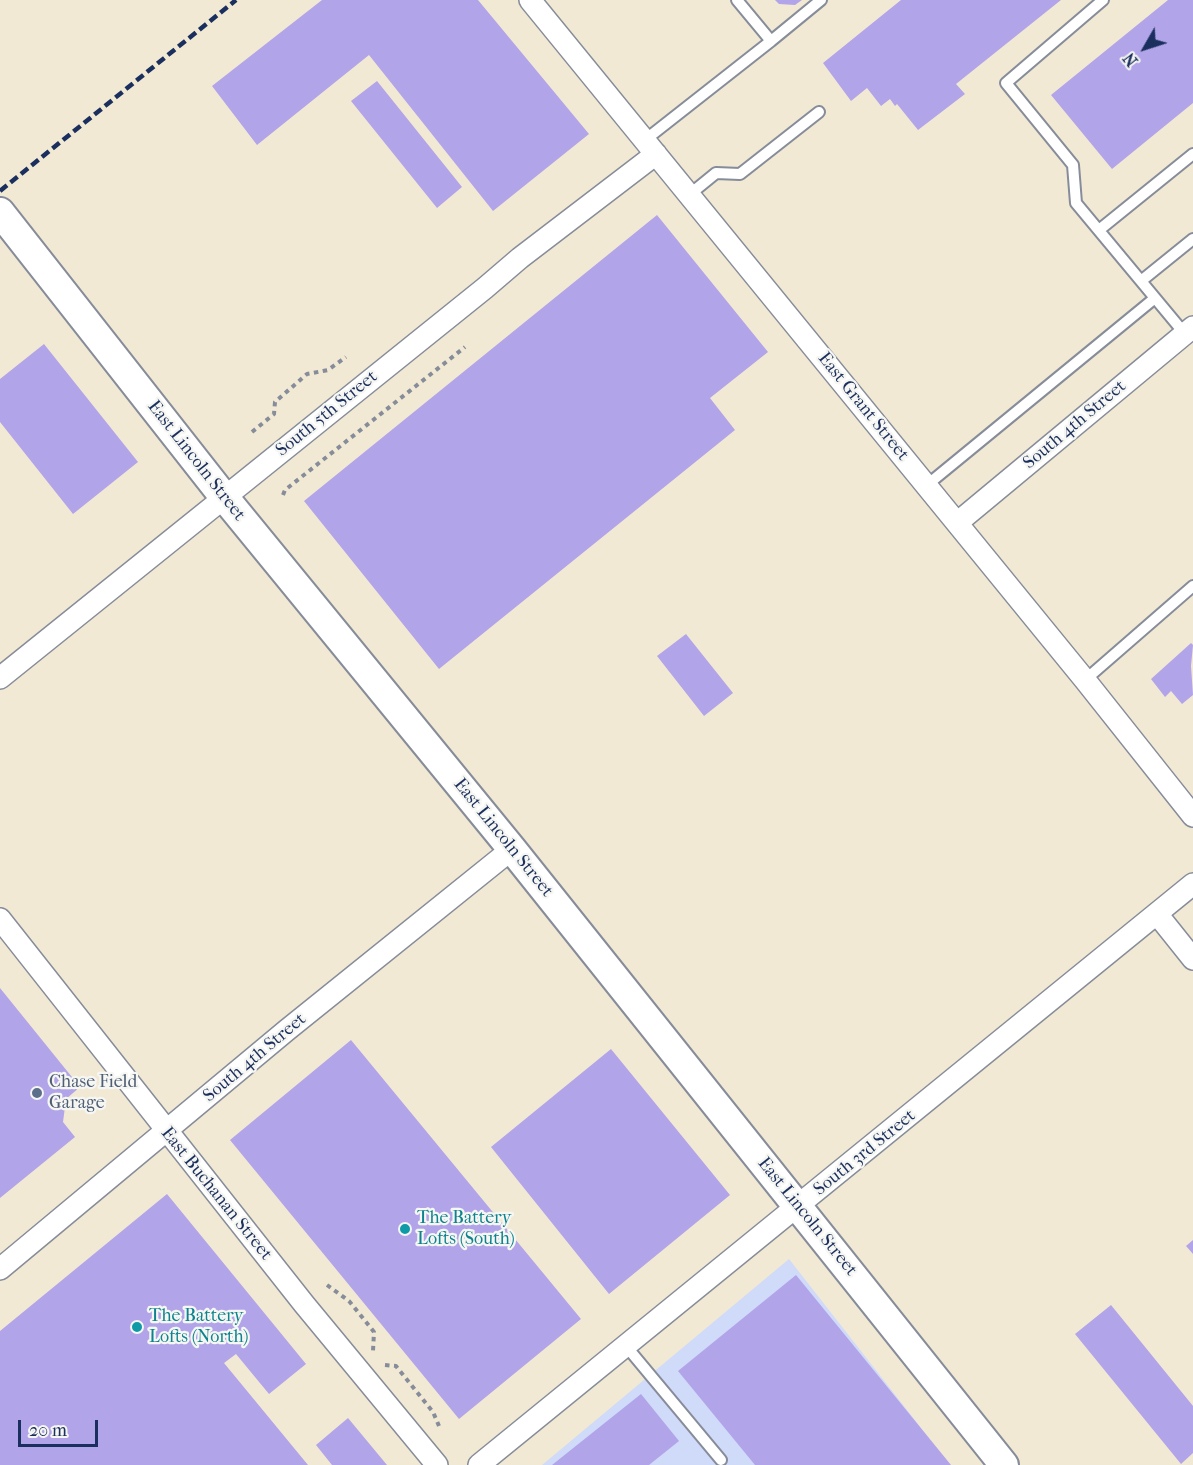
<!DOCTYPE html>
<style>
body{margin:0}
#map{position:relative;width:1193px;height:1465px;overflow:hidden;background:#f1e9d4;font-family:"IM FELL French Canon",serif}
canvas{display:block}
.north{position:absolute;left:1115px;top:18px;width:60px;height:60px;-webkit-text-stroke:4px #f6f6f2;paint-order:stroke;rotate:231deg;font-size:16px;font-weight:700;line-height:24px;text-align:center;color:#1b2f5e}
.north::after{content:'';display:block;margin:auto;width:21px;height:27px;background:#1b2f5e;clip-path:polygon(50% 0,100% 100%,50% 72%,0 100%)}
.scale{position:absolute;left:18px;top:1420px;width:80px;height:27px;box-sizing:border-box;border:3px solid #1b2f5e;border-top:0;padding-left:8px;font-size:18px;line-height:21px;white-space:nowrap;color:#1b2f5e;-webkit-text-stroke:4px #f6f6f2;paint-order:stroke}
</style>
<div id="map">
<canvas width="1193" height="1465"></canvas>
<div class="north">N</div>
<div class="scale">20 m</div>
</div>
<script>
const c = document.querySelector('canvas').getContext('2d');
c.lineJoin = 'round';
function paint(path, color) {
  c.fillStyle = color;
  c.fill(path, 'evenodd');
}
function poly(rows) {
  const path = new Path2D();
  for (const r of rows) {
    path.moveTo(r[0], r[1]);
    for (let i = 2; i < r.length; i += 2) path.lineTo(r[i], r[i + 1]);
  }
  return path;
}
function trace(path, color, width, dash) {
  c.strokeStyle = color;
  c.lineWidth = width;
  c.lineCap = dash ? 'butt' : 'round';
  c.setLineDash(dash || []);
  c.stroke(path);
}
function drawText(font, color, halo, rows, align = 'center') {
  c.font = font + ' "IM FELL French Canon",serif';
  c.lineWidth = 4.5;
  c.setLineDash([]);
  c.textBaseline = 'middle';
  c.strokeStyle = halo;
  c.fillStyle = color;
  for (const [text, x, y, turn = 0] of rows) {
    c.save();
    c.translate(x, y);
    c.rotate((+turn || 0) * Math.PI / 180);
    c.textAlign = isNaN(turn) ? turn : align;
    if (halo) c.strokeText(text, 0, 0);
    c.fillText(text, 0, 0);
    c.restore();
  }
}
paint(poly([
 [789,1259,950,1465,542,1465]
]), '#d0daf9');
paint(poly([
 [322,0,478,0,589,134,493,211,369,55,257,145,212,86],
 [775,0,802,0,795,5,779,4],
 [901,0,1061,0,956,84,965,94,918,130,897,104,895,106,890,99,881,106,867,88,851,101,823,63],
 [1168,0,1193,0,1193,103,1112,169,1051,95],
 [377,81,462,187,437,208,351,101],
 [657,215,768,352,710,398,735,430,439,669,304,501],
 [44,344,138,462,73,514,0,422,0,379],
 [686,634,733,693,704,716,657,656],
 [1191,643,1193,645,1191,666,1193,695,1182,704,1171,691,1165,697,1151,679],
 [0,988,80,1087,66,1099,63,1122,75,1137,0,1198],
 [351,1040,581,1319,459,1419,230,1140],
 [611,1049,730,1195,609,1294,491,1147],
 [167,1194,306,1364,269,1394,236,1354,224,1363,308,1465,0,1465,0,1331],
 [1193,1240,1193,1254,1186,1246],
 [796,1275,951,1465,755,1465,678,1371],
 [1111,1305,1193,1406,1193,1453,1181,1464,1075,1334],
 [641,1394,679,1441,649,1465,552,1465],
 [348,1418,387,1465,332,1465,316,1445]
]), '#b2a4e9');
const lane = poly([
 [1103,0,1006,83,1073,165,1076,203,1185,334],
 [771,41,821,0],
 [645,140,771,41,737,0],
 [689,195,716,173,740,174,819,112],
 [1099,230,1193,154],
 [1141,281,1193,239],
 [927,485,1155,298],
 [1085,680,1193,586],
 [626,1346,721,1460]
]);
const street = poly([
 [530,0,1085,680,1193,816],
 [957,523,1193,327],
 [0,678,485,288,520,258,656,154],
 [1157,914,1193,959],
 [0,919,304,1304,437,1465],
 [0,1269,287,1030,512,849],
 [479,1465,1193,884]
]);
const secondary = poly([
 [0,212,224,497,512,849,1004,1465]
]);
trace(lane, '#868c99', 14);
trace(street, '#868c99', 24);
trace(secondary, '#868c99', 32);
trace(poly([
 [252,432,274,414,275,402,307,374,328,370,346,357],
 [283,495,285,490,465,347],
 [327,1285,349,1301,374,1332,373,1351],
 [385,1365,396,1366,433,1412,439,1426]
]), '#868c99', 4, [4.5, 4.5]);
trace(lane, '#fff', 10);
trace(street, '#fff', 21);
trace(secondary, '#fff', 28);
trace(poly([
 [0,191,236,0]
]), '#1b2f5e', 4.5, [9, 4.5]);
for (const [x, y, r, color] of [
 [37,1093,6,"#5c6f8a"],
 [405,1229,6,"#0f9aa8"],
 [137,1327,6,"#0f9aa8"]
]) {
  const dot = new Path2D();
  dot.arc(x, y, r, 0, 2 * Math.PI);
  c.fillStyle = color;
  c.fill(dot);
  trace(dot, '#f6f6f2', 2);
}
drawText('18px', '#1b2f5e', '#f6f6f2', [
 ["East Grant Street",863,407,51],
 ["South 5th Street",327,414,-39],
 ["South 4th Street",1075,425,-40],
 ["East Lincoln Street",196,461,52],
 ["East Lincoln Street",503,838,51],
 ["South 4th Street",255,1058,-40],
 ["South 3rd Street",865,1153,-39],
 ["East Buchanan Street",216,1194,51],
 ["East Lincoln Street",807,1217,51]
]);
drawText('18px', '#4e5e75', '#f6f6f2', [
 ["Chase Field",49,1083],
 ["Garage",49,1104]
], 'left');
drawText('18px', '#0d838f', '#f6f6f2', [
 ["The Battery",417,1219],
 ["Lofts (South)",417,1240],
 ["The Battery",149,1317],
 ["Lofts (North)",149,1338]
], 'left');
</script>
